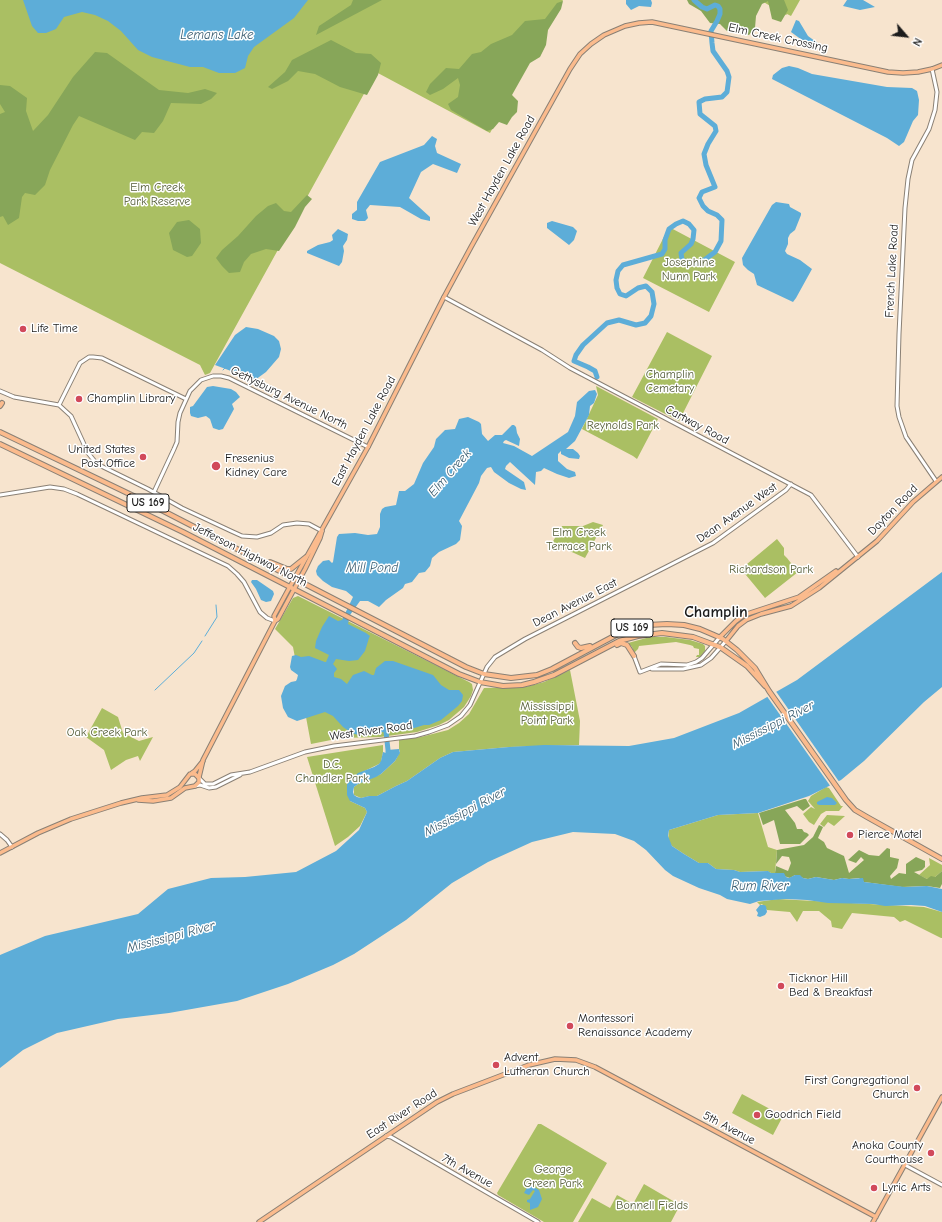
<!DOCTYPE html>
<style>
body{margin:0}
#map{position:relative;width:942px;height:1222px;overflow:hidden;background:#f7e4ce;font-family:"Comic Neue",sans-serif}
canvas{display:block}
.north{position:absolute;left:886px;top:16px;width:40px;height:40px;-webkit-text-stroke:3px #fff;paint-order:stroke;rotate:118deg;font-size:11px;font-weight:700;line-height:16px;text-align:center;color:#1c1c1c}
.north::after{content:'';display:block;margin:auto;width:14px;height:18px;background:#1c1c1c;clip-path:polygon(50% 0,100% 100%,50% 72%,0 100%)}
</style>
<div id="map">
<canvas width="942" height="1222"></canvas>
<div class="north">N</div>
</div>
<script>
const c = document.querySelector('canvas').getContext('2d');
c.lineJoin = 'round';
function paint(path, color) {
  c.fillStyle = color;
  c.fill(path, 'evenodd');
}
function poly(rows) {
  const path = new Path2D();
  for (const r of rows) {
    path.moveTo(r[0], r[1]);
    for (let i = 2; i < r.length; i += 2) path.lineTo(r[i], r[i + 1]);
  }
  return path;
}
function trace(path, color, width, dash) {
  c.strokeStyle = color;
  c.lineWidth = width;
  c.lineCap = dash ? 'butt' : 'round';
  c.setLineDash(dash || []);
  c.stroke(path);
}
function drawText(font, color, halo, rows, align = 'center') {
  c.font = font + ' "Comic Neue",sans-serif';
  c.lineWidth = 3;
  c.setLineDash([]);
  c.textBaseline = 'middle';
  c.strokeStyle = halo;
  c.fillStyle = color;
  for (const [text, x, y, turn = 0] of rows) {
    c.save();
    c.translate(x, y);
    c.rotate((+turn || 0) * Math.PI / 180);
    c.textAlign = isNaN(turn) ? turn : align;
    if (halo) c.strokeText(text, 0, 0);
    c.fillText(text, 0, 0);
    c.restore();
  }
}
paint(poly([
 [0,0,563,0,490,133,376,72,210,373,205,375,200,365,0,263],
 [760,0,800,0,791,16,787,14,786,15],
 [669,227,735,262,709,312,643,278],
 [667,332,712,356,679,421,632,397],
 [596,386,658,419,637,459,633,456,582,429,598,395],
 [593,522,603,525,585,558,552,543,562,526,583,526],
 [777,539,784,548,784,555,787,558,798,572,765,598,741,569],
 [298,596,469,682,472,684,473,690,471,696,464,707,449,720,439,725,417,732,380,737,341,738,311,744,293,647,275,629,293,598],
 [650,637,666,637,690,640,703,644,705,646,705,651,700,657,696,657,697,655,699,655,699,649,694,648,693,646,690,645,676,642,639,646,638,649,634,653,632,647,628,643],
 [570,670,580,721,579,745,509,747,453,752,440,758,407,781,396,786,377,796,370,796,361,798,354,795,354,787,358,784,381,774,395,761,400,752,399,749,399,740,421,737,448,730,459,723,469,714,484,688,525,687,544,682],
 [102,708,118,717,123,733,139,741,153,737,140,761,138,756,126,760,111,770,104,750,86,737],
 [383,745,383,752,381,762,379,764,354,776,350,801,365,808,367,812,360,826,348,837,335,846,307,757],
 [826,787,829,788,841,806,843,806,839,811,826,811,821,814,814,825,809,822,803,814,811,807,815,809,808,801,811,796],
 [758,813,768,847,777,850,775,873,771,873,767,871,740,872,734,870,716,869,708,863,699,863,684,854,672,846,668,840,669,830,718,815],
 [827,815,845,816,834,826,828,822,824,827,820,824],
 [929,858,942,865,942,871,935,877,927,879,919,875,930,865],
 [778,899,924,907,942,912,942,938,941,938,905,920,900,922,894,917,852,913,842,929,832,927,831,921,819,911,803,911,797,922,790,912,767,910,762,904,760,905,757,902],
 [742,1094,783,1116,773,1135,732,1113],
 [538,1124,541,1124,607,1163,573,1222,544,1222,498,1195,497,1193],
 [644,1184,680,1205,671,1222,578,1222,592,1198,610,1208,617,1195,633,1204]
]), '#aabf63');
paint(poly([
 [353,0,382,0,316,35,319,26,351,5],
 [687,0,784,0,788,10,781,22,772,19,768,1,762,4,756,16,755,28,749,35,727,31,720,24,710,23,701,11,689,4],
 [563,1,561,9,548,30,546,45,540,57,530,63,512,95,518,101,517,112,512,117,507,125,499,122,493,129,487,131,451,110,448,104,458,97,460,85,458,78,443,89,430,95,426,92,430,84,446,68,459,69,472,54,481,52,491,44,512,35,525,21,545,19,557,3],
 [331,40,356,53,371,54,381,63,378,75,367,95,340,87,315,74,298,71,288,81,272,89,268,87,285,72,292,60],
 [95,52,107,53,159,90,188,93,205,89,217,93,211,99,201,104,171,103,163,121,154,133,142,132,135,140,79,116,73,125,50,170,45,185,35,195,25,193,22,197,19,218,8,225,3,216,0,217,0,114,5,112,0,104,0,85,10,86,27,98,26,111,33,131,48,115,73,77],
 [307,195,312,199,305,207,295,227,279,251,266,249,251,254,244,262,240,272,229,273,222,266,216,258,222,250,238,236,256,216,268,206,276,203,284,211,291,212],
 [189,220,200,229,201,243,192,256,187,257,173,250,169,233,177,222],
 [804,799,806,799,810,806,803,811,797,806,785,810,795,823,797,829,802,829,804,832,807,833,809,835,800,844,780,844,774,820,763,825,759,813],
 [819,825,823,827,818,838,824,842,827,848,844,856,849,873,864,860,861,857,856,863,848,860,859,850,869,855,879,856,887,848,890,849,890,857,899,859,897,868,890,876,891,879,899,873,906,874,906,864,916,857,925,861,925,867,922,870,914,872,927,879,931,876,935,877,942,871,942,884,940,888,927,886,902,887,864,882,859,878,849,879,842,878,834,880,816,877,808,879,803,878,795,875,790,878,775,873,776,866,788,871,791,863,789,857,782,856,776,864,777,850,804,845,813,837]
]), '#87a659');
paint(poly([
 [23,0,308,0,294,18,254,47,248,56,245,68,235,73,219,73,203,67,190,67,152,57,138,50,121,31,108,21,95,15,82,12,64,17,56,29,46,33,38,33,32,26],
 [626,0,651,0,652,3,651,7,639,6,631,10,626,4],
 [847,0,863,0,875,7,860,10,843,6],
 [796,20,799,21,808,36,819,44,802,40,791,32],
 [789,66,798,68,812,74,887,87,912,88,917,91,919,100,918,115,913,121,904,142,899,146,887,138,772,79,773,75,782,68],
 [432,136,437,139,435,146,437,153,461,164,457,173,433,164,421,172,409,198,430,217,430,221,421,219,400,207,370,205,366,210,368,218,365,221,358,221,352,219,352,214,357,210,357,202,380,162,424,145],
 [776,202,789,204,790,207,801,213,801,215,795,230,790,234,788,238,788,244,785,251,787,254,800,260,812,269,796,298,793,302,757,285,754,274,748,270,743,265,742,258,772,205],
 [552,221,573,227,577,231,574,240,569,245,547,228,547,223],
 [338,229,348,234,347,240,343,246,344,251,342,262,339,266,307,253,307,251,318,245,330,242,333,240,332,235],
 [246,327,258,329,274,336,279,341,281,349,279,357,266,372,255,380,215,365,235,335],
 [213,386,231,389,236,392,240,397,232,404,234,409,223,429,219,430,213,428,210,419,206,416,198,418,191,416,190,413,190,407,193,406,207,387],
 [595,390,597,394,594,403,590,406,589,415,575,441,566,449,573,449,578,453,580,456,579,459,569,458,561,454,561,451,558,454,558,461,567,469,575,472,576,476,569,478,557,474,544,468,541,471,536,472,535,485,510,462,506,466,505,469,524,482,526,490,521,489,509,483,494,472,491,467,487,468,481,476,479,483,459,521,462,526,460,540,456,544,439,552,432,558,430,566,425,572,419,573,412,582,405,584,403,588,386,600,379,607,368,601,360,601,350,615,348,624,366,633,370,636,369,638,365,651,358,660,349,661,336,659,333,664,337,669,334,673,334,677,341,679,347,684,353,675,364,671,372,675,374,675,376,668,385,661,393,661,433,675,441,685,449,690,459,690,463,695,462,701,458,706,441,720,429,725,424,725,408,730,396,731,395,728,385,729,384,732,370,733,365,735,358,735,352,733,343,727,333,716,325,712,297,721,288,717,283,708,281,696,285,686,291,682,296,681,297,679,298,675,291,670,290,667,292,656,296,655,301,657,309,656,325,662,326,662,329,655,315,648,316,641,322,627,329,616,338,621,342,620,353,597,352,596,346,591,332,587,323,581,317,575,316,571,318,566,323,561,329,560,332,563,333,562,337,537,339,534,355,533,368,535,377,534,380,527,380,514,382,509,385,507,396,505,399,491,405,491,414,484,423,463,434,447,436,439,445,430,455,429,459,419,468,417,479,422,481,424,482,434,488,441,495,435,502,435,512,425,514,425,516,427,517,433,520,439,519,446,506,440,504,441,503,443,514,446,532,456,568,432,575,416,577,402,589,391],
 [942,572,942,687,924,702,864,761,841,780,809,796,758,813,718,815,669,830,668,836,672,846,684,854,699,863,708,863,716,869,734,870,740,872,768,871,771,873,784,873,786,877,789,878,795,875,800,875,803,878,808,879,816,877,834,880,842,878,849,879,863,878,864,882,905,887,927,886,942,889,942,912,925,906,911,905,885,906,873,904,828,903,807,900,786,899,759,901,750,904,727,899,720,895,699,888,673,876,665,870,646,850,634,841,615,834,573,832,532,842,488,862,452,883,406,920,354,954,333,965,288,984,237,1001,169,1013,118,1019,57,1033,23,1050,0,1068,0,955,45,936,138,914,168,889,211,878,245,877,296,872,336,851,359,830,367,812,365,808,350,801,347,795,347,784,358,773,374,767,379,764,381,761,383,752,386,753,387,750,399,749,400,753,395,761,381,774,376,777,358,784,354,787,353,792,354,795,357,797,361,798,369,796,377,796,396,786,407,781,440,758,453,752,509,747,544,745,629,746,674,738,739,713,797,680],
 [252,580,257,580,273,591,274,594,271,601,266,602,261,600,256,589,251,582],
 [827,797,832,798,837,803,835,805,819,805,817,804,817,802],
 [760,905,764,905,766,906,767,912,765,915,760,917,757,916,758,913,756,910],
 [529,1184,539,1190,542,1199,538,1207,530,1210,530,1203,527,1202,527,1200,530,1199,535,1191,533,1190,529,1195,524,1193]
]), '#5dadd8');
paint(poly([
 [775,690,840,783,831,787,766,695]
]), '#f7e4ce');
trace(poly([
 [223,370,225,368],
 [205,636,217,617,216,605],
 [155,690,194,653,202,641]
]), '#5dadd8', 1);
trace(poly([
 [597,377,595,371,588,367,574,361,576,355,583,345,607,323,619,320,636,325,645,323,651,316,654,304,652,292,646,286,638,288,626,296,620,294,617,288,616,280,618,271,623,265,662,254,665,249,665,240,669,229,676,224,683,221,689,224,694,230,693,239,691,244,681,253,682,260,687,262,699,263,707,258,715,252,721,241,722,220,717,215,708,211,703,206,699,198,702,192,715,187,706,165,704,154,708,144,716,131,715,126,700,114,699,102,705,99,722,97,727,92,729,77,727,71,713,51,712,43,711,31,717,21,720,14,720,9,718,6,715,5,707,9,702,7,694,0],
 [385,723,388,750,388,756]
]), '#5dadd8', 5);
const minor = poly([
 [932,69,937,92,935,110,929,129,912,160,908,179,905,208,899,334,897,406,899,417,906,437,936,481],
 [444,297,542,350,570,368,811,495,858,557],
 [0,391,14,397,59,405,71,416,88,453,97,464,148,489,182,508,231,531,242,536,257,537,271,533,283,525,297,523,309,524,322,531],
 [59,405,80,363,89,357,93,357,102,358,186,399],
 [154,492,174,449,177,442,178,422,180,413,190,391,201,380,213,376,221,376,229,378,368,447],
 [0,495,50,487,64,489,77,494,228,566,237,574,244,582,260,612,267,618,275,621],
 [634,656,640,672,661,664,687,665,696,662,702,658,720,637],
 [652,669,683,669,701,665,711,658,726,641],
 [199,778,205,784,213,784,231,775,250,772,305,752,334,746,415,736,429,732,448,725,461,716,470,705,487,667,495,657,525,639,713,543,786,490,791,484],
 [195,786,200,785,209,788,216,787,240,775],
 [0,834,7,840,12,847],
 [386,1136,391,1137,538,1222],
 [905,1165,942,1185]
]);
const major = poly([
 [275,621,274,616,287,592,368,447,444,297,471,247,570,69,580,54,591,44,604,35,625,26,639,23,652,22,888,72,903,73,918,72,932,69,942,65],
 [720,637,736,621,744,615,799,597,836,571],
 [726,641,738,626,746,620,761,614,791,606,819,588,877,541,913,502,942,477],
 [192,773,195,771,203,761],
 [199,777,203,760,275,621,278,619,305,569,320,538,322,531],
 [0,853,38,833,71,819,121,803,142,798,167,795,180,787,190,774,195,774,199,778,199,782,195,786,185,788,171,798,153,801,138,800],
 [259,1222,437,1102,453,1094,529,1065,555,1059,576,1060,595,1067,876,1217],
 [873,1222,942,1097]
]);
const highway = poly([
 [0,406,2,403],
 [0,432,142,500,466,667,484,674,511,678,537,675,552,669,618,634,633,628,648,625,667,624,684,625,700,629,714,635,723,639,737,650,755,668,769,691,846,800,855,810,867,817,942,859],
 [0,444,183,532,459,674,480,682,503,686,522,685,534,682,554,675,619,641,638,636,662,633,693,637,720,647,747,666,765,686],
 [270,562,287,569,291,569,306,557],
 [575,643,578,647,581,648,590,646],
 [617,645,621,643,627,645,634,656]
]);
trace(minor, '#8a8075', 5);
trace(major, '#8a8075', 5.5);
trace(highway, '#8a8075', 6);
trace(minor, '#fff', 3);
trace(major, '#fbbb8d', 3.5);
trace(highway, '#fbbb8d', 4);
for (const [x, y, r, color] of [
 [23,329,4,"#d1495b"],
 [79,399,4,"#d1495b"],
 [143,457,4,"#d1495b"],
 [216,466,5,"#d1495b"],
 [850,835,4,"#d1495b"],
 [781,986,4,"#d1495b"],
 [570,1026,4,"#d1495b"],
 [496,1065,4,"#d1495b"],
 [917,1088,4,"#d1495b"],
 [757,1115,4,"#d1495b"],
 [931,1153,4,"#d1495b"],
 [874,1188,4,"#d1495b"]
]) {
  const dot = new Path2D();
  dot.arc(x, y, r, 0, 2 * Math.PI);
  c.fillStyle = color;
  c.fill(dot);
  trace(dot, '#fff', 1.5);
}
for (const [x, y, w] of [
 [148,503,42],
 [632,628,42]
]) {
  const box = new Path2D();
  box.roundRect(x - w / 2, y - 9, w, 18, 3);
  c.fillStyle = '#fff';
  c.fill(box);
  trace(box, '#1c1c1c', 1);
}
drawText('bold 11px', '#1c1c1c', null, [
 ["US 169",148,503],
 ["US 169",632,628]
]);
drawText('12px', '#1c1c1c', '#fff', [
 ["Elm Creek Crossing",778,38,12],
 ["West Hayden Lake Road",502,171,-61],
 ["French Lake Road",892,271,-87],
 ["Gettysburg Avenue North",289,398,26],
 ["Cartway Road",697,425,28],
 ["East Hayden Lake Road",364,431,-62],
 ["Dayton Road",893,510,-46],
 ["Dean Avenue West",737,513,-35],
 ["Jefferson Highway North",250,555,27],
 ["Dean Avenue East",575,603,-27],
 ["West River Road",371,731,-8],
 ["East River Road",402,1114,-33],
 ["5th Avenue",729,1128,28],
 ["7th Avenue",467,1171,29]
]);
drawText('12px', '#555d38', '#fff', [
 ["Elm Creek",157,188],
 ["Park Reserve",157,202],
 ["Josephine",689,263],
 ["Nunn Park",689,277],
 ["Champlin",670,375],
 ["Cemetary",670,389],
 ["Reynolds Park",623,426],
 ["Elm Creek",579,533],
 ["Terrace Park",579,547],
 ["Richardson Park",771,570],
 ["Mississippi",547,707],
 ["Point Park",547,721],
 ["Oak Creek Park",107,733],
 ["D.C.",332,765],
 ["Chandler Park",332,779],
 ["George",553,1170],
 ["Green Park",553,1184],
 ["Bonnell Fields",652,1206]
]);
drawText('12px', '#1c1c1c', '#fff', [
 ["Life Time",31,329],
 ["Champlin Library",87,399],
 ["United States",135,450,"right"],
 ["Post Office",135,464,"right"],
 ["Fresenius",225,459],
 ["Kidney Care",225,473],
 ["Pierce Motel",858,835],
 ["Ticknor Hill",789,979],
 ["Bed & Breakfast",789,993],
 ["Montessori",578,1019],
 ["Renaissance Academy",578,1033],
 ["Advent",504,1058],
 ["Lutheran Church",504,1072],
 ["First Congregational",909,1081,"right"],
 ["Church",909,1095,"right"],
 ["Goodrich Field",765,1115],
 ["Anoka County",923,1146,"right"],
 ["Courthouse",923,1160,"right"],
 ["Lyric Arts",882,1188]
], 'left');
drawText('italic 13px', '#395d71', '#fff', [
 ["Lemans Lake",217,35],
 ["Elm Creek",450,473,-49],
 ["Mill Pond",372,568],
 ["Mississippi River",773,725,-27],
 ["Mississippi River",465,812,-28],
 ["Rum River",760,886],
 ["Mississippi River",171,937,-15]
]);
drawText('bold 16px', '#1c1c1c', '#fff', [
 ["Champlin",716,612]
]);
</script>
